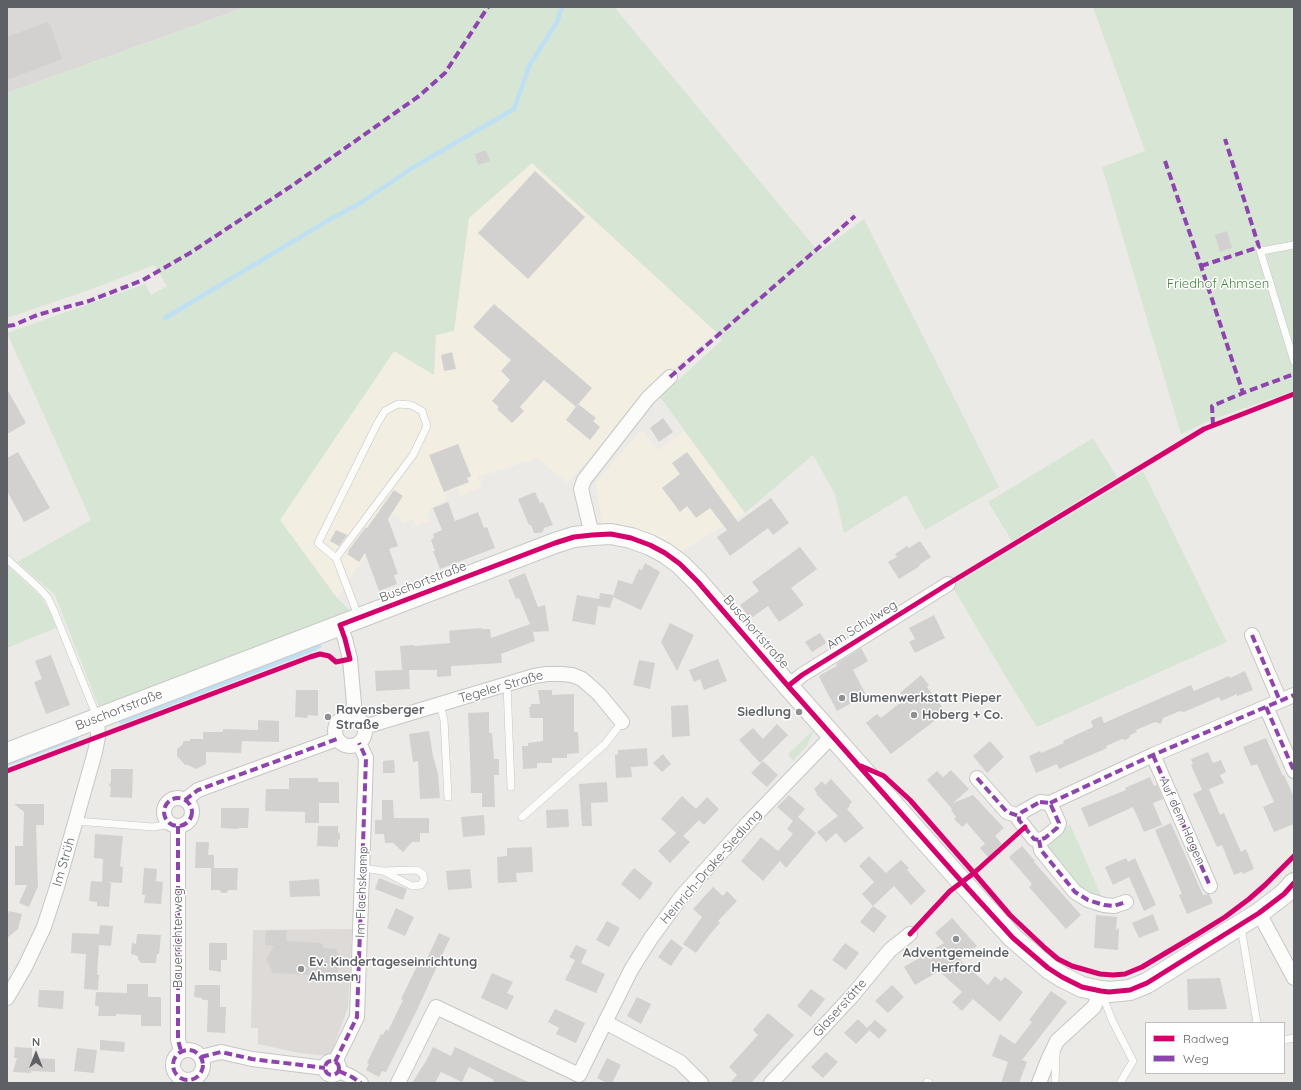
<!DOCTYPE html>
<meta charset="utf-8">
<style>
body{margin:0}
#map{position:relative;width:1301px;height:1090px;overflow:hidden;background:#ebeae7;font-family:Quicksand,sans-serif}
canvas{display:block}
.frame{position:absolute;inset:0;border:8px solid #5d6064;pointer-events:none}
.legend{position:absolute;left:1145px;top:1022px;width:140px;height:52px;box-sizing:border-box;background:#fff;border:1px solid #bebfc1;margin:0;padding:5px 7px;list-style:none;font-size:12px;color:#5d6064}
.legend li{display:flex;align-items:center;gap:8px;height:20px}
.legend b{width:20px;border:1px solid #bebfc1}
.north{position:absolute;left:16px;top:1034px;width:40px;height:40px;-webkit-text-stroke:3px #fff;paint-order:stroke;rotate:0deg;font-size:11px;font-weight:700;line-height:16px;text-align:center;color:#5d6064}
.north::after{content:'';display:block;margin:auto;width:14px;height:18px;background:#5d6064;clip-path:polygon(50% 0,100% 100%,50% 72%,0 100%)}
</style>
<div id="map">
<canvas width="1301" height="1090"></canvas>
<div class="frame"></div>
<ul class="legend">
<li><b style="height:5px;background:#d6006c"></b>Radweg</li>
<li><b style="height:5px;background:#8e44ad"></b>Weg</li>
</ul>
<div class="north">N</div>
</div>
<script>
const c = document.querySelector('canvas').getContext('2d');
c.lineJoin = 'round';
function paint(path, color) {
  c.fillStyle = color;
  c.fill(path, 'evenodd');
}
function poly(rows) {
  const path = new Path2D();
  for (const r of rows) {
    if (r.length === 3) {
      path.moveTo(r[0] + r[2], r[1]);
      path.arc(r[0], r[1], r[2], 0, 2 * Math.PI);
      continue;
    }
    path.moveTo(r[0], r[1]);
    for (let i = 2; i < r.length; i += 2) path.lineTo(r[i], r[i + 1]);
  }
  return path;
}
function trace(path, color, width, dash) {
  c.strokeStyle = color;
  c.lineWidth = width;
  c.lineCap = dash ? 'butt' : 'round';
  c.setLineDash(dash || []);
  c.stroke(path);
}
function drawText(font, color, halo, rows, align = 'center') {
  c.font = font + ' Quicksand,sans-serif';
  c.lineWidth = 3;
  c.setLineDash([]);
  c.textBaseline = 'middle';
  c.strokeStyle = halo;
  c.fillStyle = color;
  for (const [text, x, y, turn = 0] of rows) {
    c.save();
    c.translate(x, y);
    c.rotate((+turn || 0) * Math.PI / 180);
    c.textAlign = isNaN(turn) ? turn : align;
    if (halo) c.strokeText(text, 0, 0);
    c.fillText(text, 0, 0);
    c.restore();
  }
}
paint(poly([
 [532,163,716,332,671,371,567,483,537,458,478,477,482,487,460,496,458,488,445,494,447,500,432,507,427,515,429,521,416,526,413,518,404,524,394,513,337,598,280,520,395,351,434,375,436,335,454,331,469,218],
 [642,430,658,450,684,431,745,513,679,553,648,532,602,523,595,483]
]), '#f3eee2');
paint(poly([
 [7,7,246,7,7,93]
]), '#dbd9d7');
paint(poly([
 [352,929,348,1008,330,1056,299,1053,258,1044,258,1028,251,1028,253,930]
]), '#dddad7');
paint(poly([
 [246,7,614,7,819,252,864,219,999,487,925,530,906,495,844,533,835,494,813,455,745,513,660,397,722,340,716,332,532,163,469,218,454,331,436,335,434,375,394,351,280,520,337,598,350,610,109,707,98,705,55,595,17,562,91,520,7,333,145,284,151,295,167,286,154,265,92,289,7,318,7,93],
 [1093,7,1294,7,1294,298,1293,298,1294,302,1294,391,1211,420,1181,434,1102,167,1145,151],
 [1093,438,1117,477,1012,541,988,502],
 [1143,471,1227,642,1037,727,1007,679,952,586],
 [7,565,41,597,49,610,56,628,7,648],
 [812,731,813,732,811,737,807,746,793,761,789,756,789,753],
 [1070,824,1104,902,1077,888,1045,848]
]), '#d7e6d4');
trace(poly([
 [165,318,327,221,362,202,412,168,514,109,530,64,557,22,562,7],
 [121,722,314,649,319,646],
 [7,764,76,738]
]), '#bfe0f2', 4.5);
paint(poly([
 [47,22,48,25,50,24,62,59,7,80,7,37],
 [486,150,490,161,478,165,475,154],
 [535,171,585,217,528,279,478,233],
 [1227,231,1232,248,1220,252,1215,235],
 [494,304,592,388,576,407,544,380,520,407,524,411,512,423,497,409,499,407,492,401,510,380,501,371,511,360,473,327],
 [452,352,456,369,444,371,441,355],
 [7,389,26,423,7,434],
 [578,404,596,418,593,421,600,427,590,440,566,420],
 [663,418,673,432,659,442,650,428],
 [458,444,471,476,467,478,469,482,444,492,429,455],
 [18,452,50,508,24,522,7,491,7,458],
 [687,452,738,522,771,498,789,523,773,535,768,528,730,556,717,537,727,530,710,508,696,518,687,506,680,512,662,488,680,474,672,463],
 [394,490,403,496,388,519,398,546,389,549,398,574,394,575,397,584,379,591,365,553,359,562,347,554,349,552,348,551,366,527,367,528],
 [535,492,540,503,543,502,553,525,544,528,543,532,539,533,534,533,531,525,529,525,518,499],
 [448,502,455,521,478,512,484,528,487,527,495,548,440,569,433,551,435,551,431,540,434,538,433,534,442,530,433,508],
 [336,530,347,535,339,546,330,541],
 [920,541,931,557,919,565,920,566,899,579,888,562,897,557,895,554,907,546,909,548],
 [800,547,817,569,791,588,804,605,779,622,768,606,750,619,740,605,759,591,752,582],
 [645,563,660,572,641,610,613,597,618,580,632,584,639,569,642,570],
 [525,573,538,607,545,605,549,631,533,632,532,629,535,641,501,654,502,663,451,666,451,676,437,677,437,670,409,670,410,689,376,691,375,671,402,670,400,646,414,645,414,646,450,643,449,631,456,630,482,628,482,629,490,629,491,638,530,624,519,598,516,599,508,580],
 [600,593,614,595,610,608,598,606,595,625,572,621,577,595,599,599],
 [934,615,945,638,915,653,909,642,915,639,909,628],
 [670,623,694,635,677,671,661,642],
 [820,633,826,642,825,644,812,652,805,642],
 [861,648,868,661,853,670,866,695,837,711,819,677,820,676,820,675,837,666,836,664],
 [51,655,70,705,46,714,34,682,42,679,35,661],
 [718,659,727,681,704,690,700,679,694,682,689,670],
 [639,660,655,663,650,689,633,685],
 [1245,671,1253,690,1237,696,1237,694,1221,701,1219,697,1184,712,1180,711,1163,718,1161,724,1155,722,1136,730,1137,732,1130,735,1129,738,1125,740,1122,739,1106,746,1107,748,1059,769,1057,764,1036,773,1029,756,1040,751,1041,753,1064,743,1063,741,1093,727,1091,721,1101,716,1104,723,1191,685,1194,691,1229,676,1230,678],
 [921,675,929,685,927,687,946,712,891,754,866,723,877,714,881,718,905,699,900,693],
 [296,690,318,690,318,716,308,715,307,718,295,717],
 [538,690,552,690,552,695,574,694,574,732,578,732,579,753,567,754,567,758,552,758,552,763,537,763,537,768,523,769,522,746,528,746,528,743,543,741,543,718,530,718,529,707,531,707,531,704,540,704],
 [688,705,690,736,672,737,671,706],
 [489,712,489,733,492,733,494,759,499,759,499,775,494,775,495,807,482,807,482,793,471,793,470,755,468,713],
 [258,720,279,721,279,742,242,741,241,753,206,752,206,764,196,769,188,765,185,765,177,756,177,749,183,744,183,741,190,741,190,739,203,739,203,732,223,732,223,729,258,730],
 [777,724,788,735,760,763,739,740,753,728,763,739],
 [429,731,433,756,438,774,440,798,420,799,418,761,413,762,409,734],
 [1266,738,1283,776,1284,775,1294,797,1294,824,1274,832,1263,807,1274,802,1257,764,1251,766,1243,747],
 [990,741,1004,757,987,773,973,756],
 [647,748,648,766,631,767,632,777,616,778,615,755,618,754,618,750],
 [1208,752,1213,763,1221,760,1226,772,1220,775,1224,783,1209,789,1220,815,1224,813,1241,852,1246,849,1254,869,1243,874,1242,872,1234,875,1222,845,1217,847,1193,794,1202,790,1191,765,1193,764,1191,759],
 [663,754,671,764,662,772,653,763],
 [394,760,395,773,383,773,383,761],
 [763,761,778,775,767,787,751,773],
 [111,769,133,769,132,798,110,797,111,788,109,785,111,782],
 [951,770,969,789,953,803,973,795,1004,828,995,836,1002,844,988,857,980,848,985,844,967,823,962,827,954,819,956,817,951,810,952,809,927,780,937,771,943,777],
 [1150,777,1154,786,1157,785,1163,799,1153,803,1162,825,1144,832,1133,807,1089,827,1081,808,1126,790,1125,788],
 [289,778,318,778,318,782,339,782,339,803,319,803,319,823,305,823,305,812,265,811,266,789,289,789],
 [831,779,852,802,849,805,850,806,847,809,864,828,845,843,836,833,826,842,817,832,838,816,816,794,817,793,814,789,822,781,825,785],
 [607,782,608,802,591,803,592,826,582,826,579,784],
 [789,795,805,809,798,817,816,833,786,868,780,861,763,881,741,861,761,837,778,851,793,834,787,829,793,821,777,807],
 [682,796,696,809,707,797,719,809,704,825,699,820,683,836,690,842,670,863,658,851,676,833,661,819],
 [382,800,393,800,394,818,429,818,429,833,420,833,420,842,412,842,403,852,393,843,385,843,384,834,375,834,375,820,382,820],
 [14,804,44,804,44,825,36,825,38,886,29,907,19,903,27,885,15,885,15,846,23,846,24,812],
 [221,808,249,808,248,828,239,828,238,829,221,828],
 [568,809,569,827,547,828,546,810],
 [484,815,485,835,463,837,461,817],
 [1171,823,1203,895,1207,894,1209,894,1213,903,1187,914,1179,895,1182,894,1155,830],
 [318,826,338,826,338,832,340,834,340,839,338,841,338,847,317,846],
 [95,834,123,836,120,866,123,867,122,883,105,882,111,883,109,907,97,906,97,902,89,901,91,881,102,882,103,859,94,858],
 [196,842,209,842,208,855,214,855,214,868,238,868,237,890,229,890,226,893,222,893,219,890,211,890,211,868,195,868],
 [1022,846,1035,861,1034,862,1081,915,1066,929,1029,887,1032,884,1009,857],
 [532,847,533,872,516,873,517,882,498,883,497,857,507,856,507,848],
 [869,856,886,873,901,860,909,868,907,870,926,891,911,905,894,886,873,906,862,894,874,882,859,866],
 [1126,858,1128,862,1135,858,1156,905,1144,911,1129,877,1113,885,1105,867],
 [144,868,157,869,156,881,163,882,161,904,144,903,145,895,142,895],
 [634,868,653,883,640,900,621,884],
 [470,869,472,888,448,890,446,871],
 [379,878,407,889,403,900,375,889],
 [319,879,320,896,290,897,289,881],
 [713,887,723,896,727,891,737,901,718,921,720,923,711,933,696,953,683,944,702,917,693,909],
 [873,906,887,916,874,933,860,922],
 [396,908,414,917,405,936,387,928],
 [9,911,22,914,18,929,7,938,7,918],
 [1153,914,1159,930,1139,938,1132,923],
 [1096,915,1117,917,1116,930,1119,928,1118,950,1094,948],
 [952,918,977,946,960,960,988,985,995,976,1001,981,1005,977,1023,992,1000,1022,973,999,962,1011,952,1002,962,992,939,971,915,985,904,967,944,943,935,933],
 [607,921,620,928,609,947,596,940],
 [100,925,113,926,111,946,99,945,97,975,99,975,98,990,84,989,86,954,71,953,72,933,99,934],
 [287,930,286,941,321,943,324,948,336,949,343,963,334,976,273,973,266,959,274,946,265,945,266,931],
 [439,933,450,938,417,1010,386,1072,382,1071,379,1077,366,1070,369,1064,367,1063,381,1034,383,1035,386,1029,388,1031,403,1000,401,999,420,960,425,963],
 [137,934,161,935,159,954,157,954,156,963,141,963,138,959,138,956,131,954,132,943,136,944],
 [671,939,683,948,671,966,658,957],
 [209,943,227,943,227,960,221,960,221,972,209,970],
 [845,943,859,953,846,970,832,960],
 [576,945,587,950,581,963,605,974,596,993,565,980,575,960,569,957],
 [492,973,513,982,507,993,514,996,507,1010,481,998],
 [1220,978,1227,1009,1188,1010,1187,979],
 [127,984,148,984,148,997,161,997,161,1026,141,1026,141,1015,116,1014,116,1016,98,1016,99,1006,95,1006,96,992,127,993],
 [195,985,220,985,220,1007,226,1007,225,1033,207,1032,208,1000,202,1000,202,998,194,997],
 [892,985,904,997,888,1013,875,1001],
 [811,989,825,999,811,1017,797,1006],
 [39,990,64,991,63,1009,38,1007],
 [1051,991,1067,1002,1022,1060,1027,1062,1019,1083,1001,1083,1008,1062,992,1056,1000,1034,1015,1044,1032,1022,1029,1020],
 [637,997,651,1004,641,1024,627,1016],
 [555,1009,585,1023,576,1043,556,1034,559,1028,548,1022],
 [768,1013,794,1035,751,1083,730,1083,737,1075,729,1067,758,1035,753,1030],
 [858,1019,867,1028,875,1020,887,1030,879,1039,868,1029,870,1030,856,1044,844,1033],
 [100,1040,125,1042,124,1052,100,1050],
 [15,1047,32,1048,32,1058,55,1059,55,1072,31,1071,31,1073,13,1072,17,1058,14,1058],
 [433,1047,451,1056,455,1047,530,1083,492,1083,494,1080,469,1067,462,1082,441,1072,435,1083,412,1083,426,1061],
 [77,1048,97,1050,94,1073,74,1071],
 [826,1052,838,1062,823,1078,811,1067],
 [607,1058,621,1065,612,1083,607,1083,597,1078]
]), '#d2d1d0');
const lane = poly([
 [1259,247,1294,361],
 [1261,251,1294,245],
 [336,558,318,543,377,424,385,411,398,404,411,405,422,411,427,426,413,455,336,558,359,618],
 [7,559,39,588,48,598,54,611,97,717],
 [507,684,511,787],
 [440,705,444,720,448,797],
 [522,817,605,744,622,722],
 [76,821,153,827,171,824],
 [363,868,383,871,412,886,421,885,424,880,423,874,417,870,383,871],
 [1241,927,1257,1023],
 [1102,994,1112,1020,1133,1061,1120,1083],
 [1284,1040,1294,1038],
 [927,1082,929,1083],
 [1055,1083,1056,1052]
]);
const street = poly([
 [592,535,581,489,584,480,648,398,670,377],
 [340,625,345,639,350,659,354,704,352,716],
 [1252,635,1280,701],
 [788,686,802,675,948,584],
 [1266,707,1294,771],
 [350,731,15],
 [364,727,534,676,547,674,561,674,572,675,582,679,599,694,622,722],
 [1153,755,1210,886],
 [977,778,1007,812,1019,816],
 [178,812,14],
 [185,800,198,790,337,739],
 [1040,802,1050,803,1059,823,1057,828,1045,838,1039,840,1034,839,1019,820,1019,816,1022,812,1040,802],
 [1050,803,1153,755,1294,695],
 [178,826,178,1040,181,1051],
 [1039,840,1041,850,1075,892,1088,900,1104,905,1114,906,1126,902],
 [1259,913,1294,978],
 [7,998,25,967,44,927,57,887,95,752,98,737,97,718],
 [605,1022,680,1062,701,1083],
 [188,1065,15],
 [201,1057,221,1052,252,1059,325,1068],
 [332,1068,7],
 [335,1062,357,1017,366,758,359,743],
 [339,1071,352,1077,361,1083],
 [398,1083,436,1007,579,1075,631,970,651,938,682,896,748,823,832,736],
 [771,1083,852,996,890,950,910,934],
 [1039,1083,1048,1060,1057,1041,1094,1007,1101,991]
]);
const secondary = poly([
 [7,753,555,543,574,537,592,535,611,534,631,538,650,545,665,553,680,564,698,582,788,686,962,882,1013,938,1048,968,1062,977,1082,987,1101,991,1109,992,1130,990,1147,983,1259,913,1284,894,1294,883]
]);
trace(lane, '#c6c6c6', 8);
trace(street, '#c6c6c6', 16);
trace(secondary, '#c8c8c8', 22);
trace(lane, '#fcfcfb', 7);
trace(street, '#fcfcfb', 14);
trace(secondary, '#fcfcfb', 20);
trace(poly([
 [1165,161,1201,266,1243,393],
 [1201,266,1259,247,1225,139],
 [7,326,14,325,37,315,89,301,143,280,190,253,293,185,419,96,445,73,488,7],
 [670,377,855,216],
 [1213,425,1212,406,1243,393,1294,374],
 [1252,635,1280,701],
 [1266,707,1294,771],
 [1153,755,1210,886],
 [977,778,1007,812,1019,816],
 [178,812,14],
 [185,800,198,790,337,739],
 [1040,802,1050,803,1059,823,1057,828,1045,838,1039,840,1034,839,1019,820,1019,816,1022,812,1040,802],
 [1050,803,1153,755,1294,695],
 [178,826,178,1040,181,1051],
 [1039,840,1041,850,1075,892,1088,900,1104,905,1114,906,1126,902],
 [188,1065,15],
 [201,1057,221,1052,252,1059,325,1068],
 [332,1068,7],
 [335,1062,357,1017,366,758,359,743],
 [339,1071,352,1077,361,1083]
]), '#8e44ad', 4, [8, 4]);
trace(poly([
 [788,686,802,675,948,584,1204,429,1294,394],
 [861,766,884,776,910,800,974,873,1010,915,1045,948,1058,959,1072,966,1100,974,1113,975,1125,974,1142,967,1196,935,1225,917,1249,899,1265,885,1294,856],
 [7,771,310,657,320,654,329,656,336,662,350,659,345,639,340,625,555,543,574,537,592,535,611,534,631,538,650,545,665,553,680,564,698,582,788,686,962,882,1013,938,1048,968,1062,977,1082,987,1101,991,1109,992,1130,990,1147,983,1259,913,1284,894,1294,883],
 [910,934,950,891,974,873,1025,827]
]), '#d6006c', 5);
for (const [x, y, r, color] of [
 [842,698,4,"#8f9092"],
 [799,712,4,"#8f9092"],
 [914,715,4,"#8f9092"],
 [328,717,4,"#8f9092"],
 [956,939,4,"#8f9092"],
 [301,969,4,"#8f9092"]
]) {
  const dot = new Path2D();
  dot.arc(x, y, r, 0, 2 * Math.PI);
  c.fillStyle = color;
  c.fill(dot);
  trace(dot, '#fff', 1.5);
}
drawText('13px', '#41813e', '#fff', [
 ["Friedhof Ahmsen",1218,284]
]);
drawText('13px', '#5d6064', '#fff', [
 ["Buschortstraße",423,582,-21],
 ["Am Schulweg",862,625,-32],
 ["Buschortstraße",756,632,49],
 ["Tegeler Straße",501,687,-16],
 ["Buschortstraße",119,710,-21],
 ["Auf dem Hagen",1182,821,66],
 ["Im Strüh",64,862,-74],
 ["Heinrich-Drake-Siedlung",711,867,-49],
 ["Im Flachskamp",362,892,-88],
 ["Bauerrichterweg",178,938,-90],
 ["Glaserstätte",840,1008,-48]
]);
drawText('bold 13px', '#5d6064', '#fff', [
 ["Blumenwerkstatt Pieper",850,698],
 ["Ravensberger",336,710],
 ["Straße",336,725],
 ["Siedlung",791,712,"right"],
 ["Hoberg + Co.",922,715],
 ["Adventgemeinde",956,953,"center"],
 ["Herford",956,968,"center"],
 ["Ev. Kindertageseinrichtung",309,962],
 ["Ahmsen",309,977]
], 'left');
</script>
